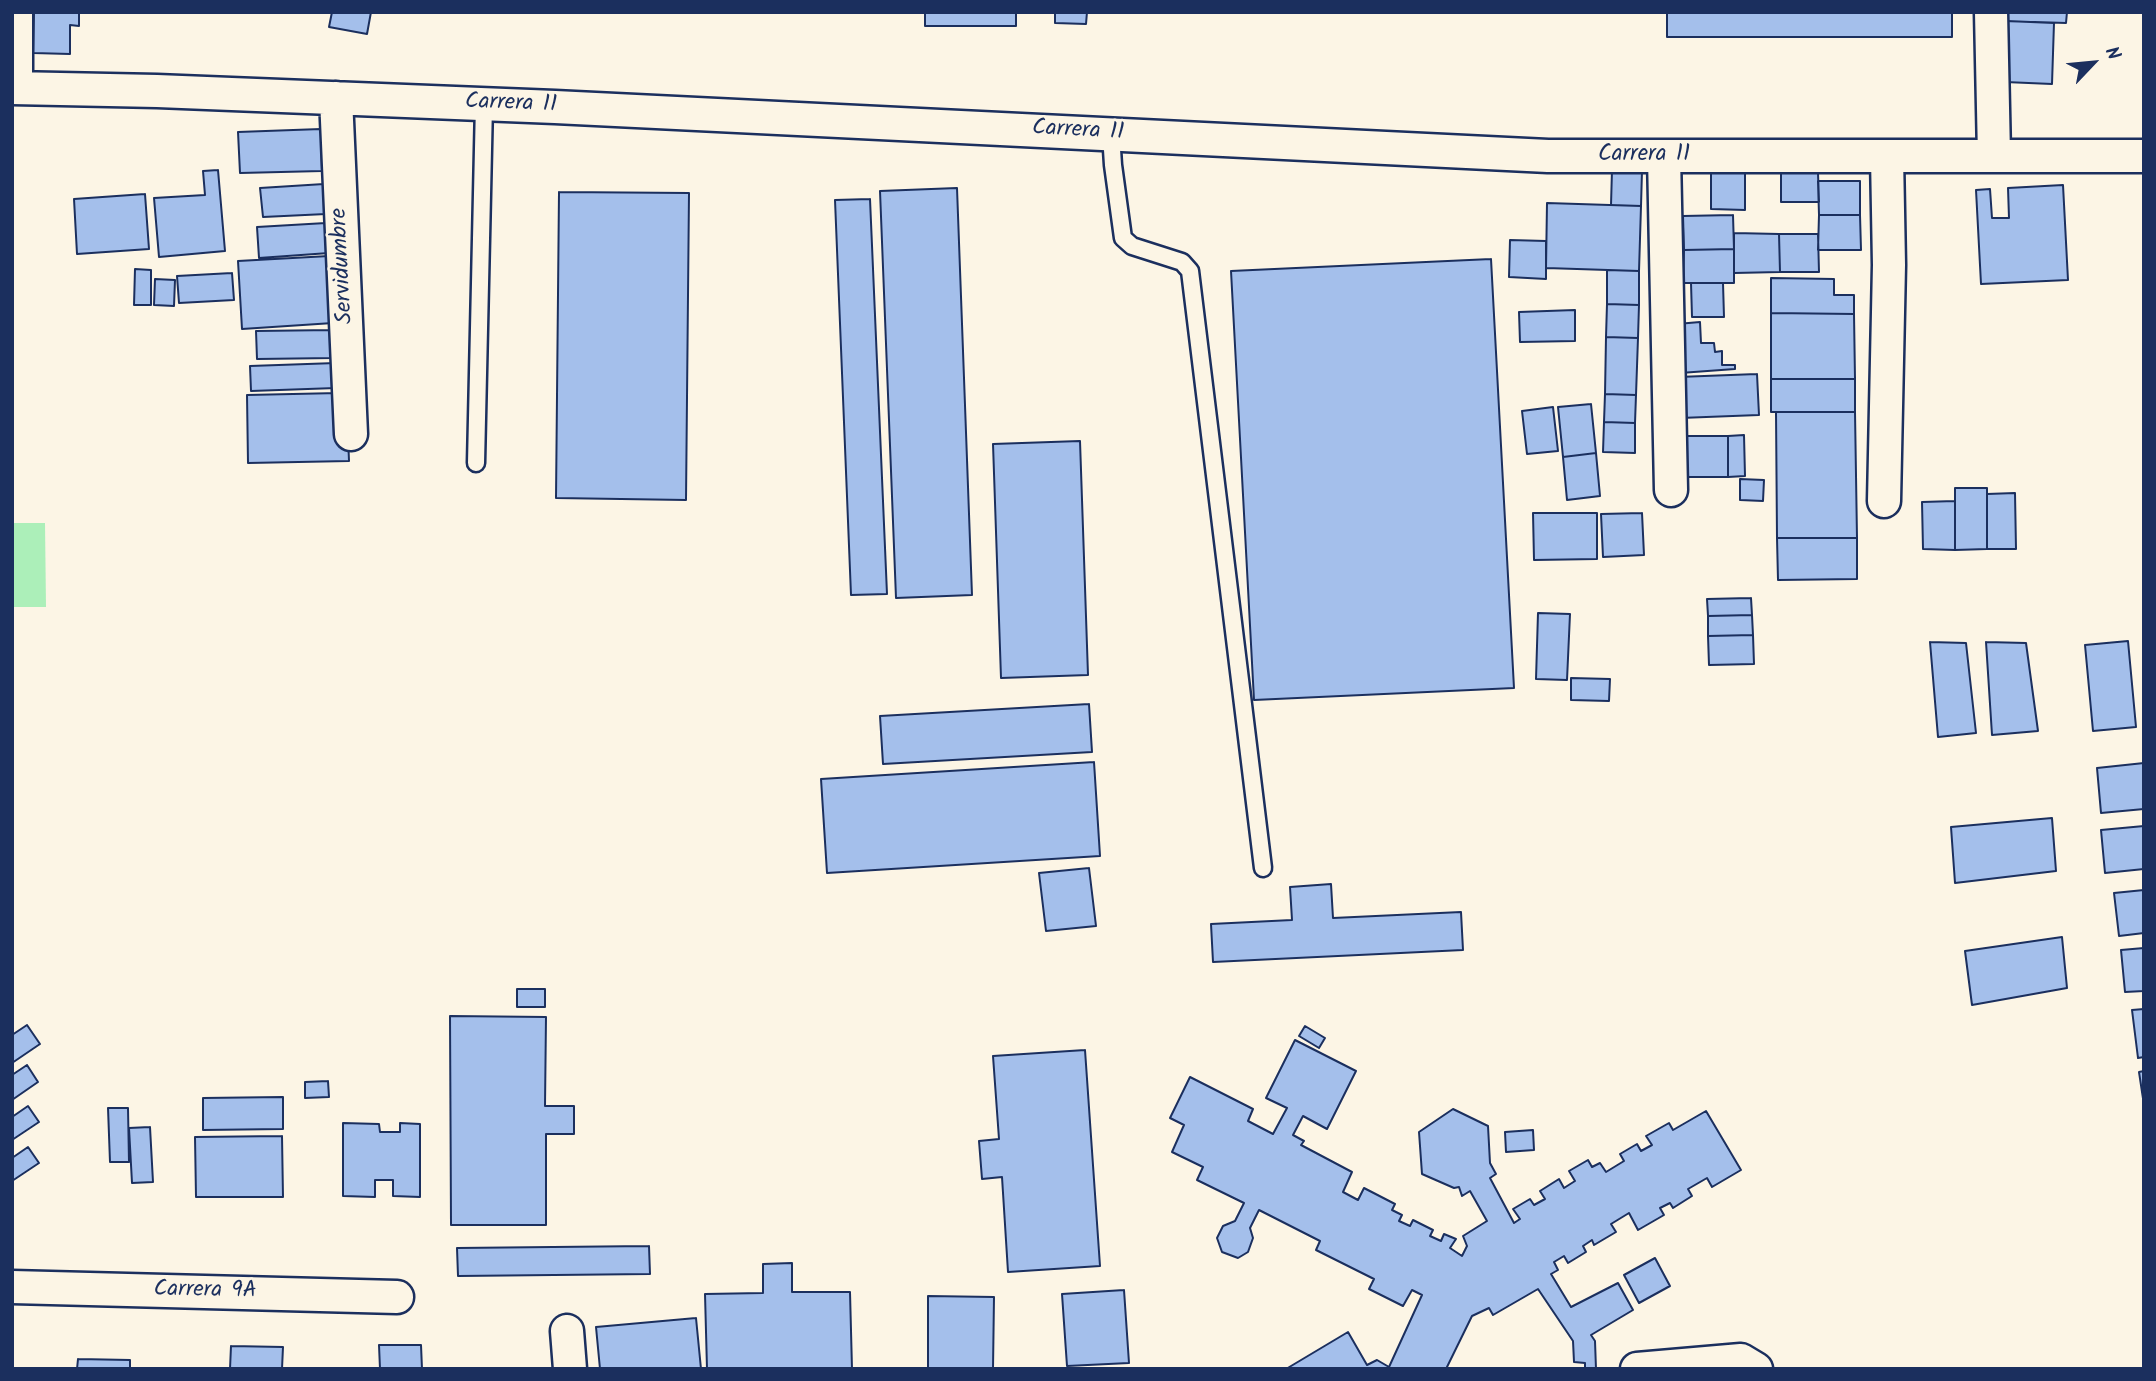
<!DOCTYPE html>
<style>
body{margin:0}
#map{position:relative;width:2156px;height:1381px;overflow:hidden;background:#fcf5e5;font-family:Kalam,sans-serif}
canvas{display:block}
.frame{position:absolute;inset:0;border:14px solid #1b2f5e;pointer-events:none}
.north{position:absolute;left:2058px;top:28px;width:70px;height:70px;-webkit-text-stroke:5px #fcf5e5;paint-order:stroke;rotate:64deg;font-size:19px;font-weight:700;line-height:28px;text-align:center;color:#1b2f5e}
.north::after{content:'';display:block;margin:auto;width:24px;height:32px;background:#1b2f5e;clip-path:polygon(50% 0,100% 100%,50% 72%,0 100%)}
</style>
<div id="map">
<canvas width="2156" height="1381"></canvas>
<div class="frame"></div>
<div class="north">N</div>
</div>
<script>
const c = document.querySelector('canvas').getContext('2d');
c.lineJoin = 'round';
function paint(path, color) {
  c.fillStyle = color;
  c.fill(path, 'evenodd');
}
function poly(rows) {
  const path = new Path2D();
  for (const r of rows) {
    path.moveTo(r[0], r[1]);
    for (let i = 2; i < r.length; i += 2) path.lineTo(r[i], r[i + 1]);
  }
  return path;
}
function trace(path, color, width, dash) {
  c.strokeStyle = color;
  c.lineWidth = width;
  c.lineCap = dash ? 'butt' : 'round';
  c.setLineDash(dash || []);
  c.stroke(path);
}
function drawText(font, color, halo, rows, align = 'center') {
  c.font = font + ' Kalam,sans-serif';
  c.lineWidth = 5;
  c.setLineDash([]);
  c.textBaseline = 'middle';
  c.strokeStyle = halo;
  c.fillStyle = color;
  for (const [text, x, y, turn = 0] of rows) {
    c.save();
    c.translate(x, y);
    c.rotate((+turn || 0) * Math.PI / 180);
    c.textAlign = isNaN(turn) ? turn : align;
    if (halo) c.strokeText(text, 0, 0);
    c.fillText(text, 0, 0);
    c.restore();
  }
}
paint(poly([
 [12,523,45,523,46,607,12,607]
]), '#acefb9');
const building = poly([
 [34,12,79,12,79,26,70,25,70,54,33,53,34,12],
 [332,12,371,12,367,34,329,27,332,12],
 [925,12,1016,12,1016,26,925,26,925,12],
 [1055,12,1087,12,1086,24,1055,23,1055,12],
 [1667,12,1952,12,1952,37,1667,37,1667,12],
 [2003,12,2067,12,2066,23,2003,21,2003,12],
 [2007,21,2054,23,2052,84,2005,82,2007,21],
 [321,129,322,171,240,173,238,132,321,129],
 [218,170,225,251,159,257,154,198,205,195,203,171,218,170],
 [1612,170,1642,171,1641,206,1611,205,1612,170],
 [1711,170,1745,170,1745,210,1711,209,1711,170],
 [1781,173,1818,173,1819,202,1781,202,1781,173],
 [1818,181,1860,181,1860,215,1819,215,1818,181],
 [324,184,326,214,263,217,260,188,324,184],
 [2063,185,2068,280,1981,284,1976,190,1990,189,1992,218,2009,218,2008,188,2063,185],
 [957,188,972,595,896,598,880,191,957,188],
 [559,192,689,193,686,500,556,498,559,192],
 [145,194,149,249,77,254,74,199,145,194],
 [870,199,887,594,851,595,835,200,870,199],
 [1547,203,1641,206,1639,271,1546,268,1547,203],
 [1733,215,1734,249,1684,250,1683,216,1733,215],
 [1819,215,1860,215,1861,250,1818,250,1819,215],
 [326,223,329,253,259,258,257,227,326,223],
 [1734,233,1779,234,1780,272,1734,273,1734,233],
 [1779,234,1818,234,1819,272,1780,272,1779,234],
 [1510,240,1546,241,1546,279,1509,277,1510,240],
 [1734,249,1734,283,1683,283,1684,250,1734,249],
 [329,256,333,323,242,329,238,261,329,256],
 [1491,259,1514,688,1254,700,1231,271,1491,259],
 [135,269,151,270,151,305,134,305,135,269],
 [1607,270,1639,271,1639,305,1607,304,1607,270],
 [232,273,234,300,179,303,177,276,232,273],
 [1771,278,1834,279,1834,295,1854,295,1854,314,1771,313,1771,278],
 [155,279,175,280,174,306,154,305,155,279],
 [1691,283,1723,283,1724,317,1692,317,1691,283],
 [1607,304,1639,305,1638,338,1606,337,1607,304],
 [1575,310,1575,341,1520,342,1519,312,1575,310],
 [1771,313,1854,314,1855,379,1771,379,1771,313],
 [1700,322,1701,343,1714,343,1715,352,1722,351,1722,365,1735,365,1735,369,1680,373,1677,324,1700,322],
 [333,330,334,358,257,359,256,331,333,330],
 [1606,337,1638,338,1636,395,1605,394,1606,337],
 [336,363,336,388,251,391,250,366,336,363],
 [1757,374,1759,415,1680,418,1678,377,1757,374],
 [1771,379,1855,379,1855,412,1771,412,1771,379],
 [339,393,348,435,349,461,248,463,247,395,339,393],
 [1605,394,1636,395,1635,423,1604,422,1605,394],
 [1591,404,1596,453,1563,457,1558,407,1591,404],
 [1553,407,1558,451,1527,454,1522,411,1553,407],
 [1776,412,1855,412,1857,538,1777,538,1776,412],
 [1604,422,1635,423,1635,453,1603,452,1604,422],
 [1744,435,1745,476,1728,477,1728,436,1744,435],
 [1675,436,1728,436,1728,477,1675,477,1675,436],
 [1080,441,1088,675,1001,678,993,444,1080,441],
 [1596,453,1600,496,1567,500,1563,457,1596,453],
 [1740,479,1764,480,1763,501,1740,500,1740,479],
 [1955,488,1987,488,1987,549,1955,550,1955,488],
 [2015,493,2016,549,1987,549,1987,494,2015,493],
 [1955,501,1955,550,1923,549,1922,502,1955,501],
 [1533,513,1597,513,1597,559,1534,560,1533,513],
 [1642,513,1644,555,1603,557,1601,514,1642,513],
 [1777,538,1857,538,1857,579,1778,580,1777,538],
 [1751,598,1752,615,1708,616,1707,599,1751,598],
 [1538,613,1570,614,1567,680,1536,679,1538,613],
 [1752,615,1753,635,1708,636,1708,616,1752,615],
 [1753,635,1754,664,1709,665,1708,636,1753,635],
 [2128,641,2136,727,2093,731,2085,645,2128,641],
 [1930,642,1966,643,1976,733,1938,737,1930,642],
 [1986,642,2026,643,2038,731,1992,735,1986,642],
 [1571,678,1610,679,1609,701,1571,700,1571,678],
 [1089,704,1092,752,883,764,880,716,1089,704],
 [1094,762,1100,856,827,873,821,779,1094,762],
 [2144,763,2144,809,2101,813,2097,768,2144,763],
 [2052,818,2056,871,1955,883,1951,827,2052,818],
 [2144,826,2144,869,2105,873,2101,830,2144,826],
 [1089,868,1096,926,1046,931,1039,873,1089,868],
 [1331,884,1333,918,1461,912,1463,950,1213,962,1211,924,1292,920,1290,887,1331,884],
 [2144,890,2144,933,2119,936,2114,893,2144,890],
 [2062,937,2067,988,1972,1005,1965,951,2062,937],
 [2144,948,2144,991,2125,992,2121,950,2144,948],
 [517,989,545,989,545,1007,517,1007,517,989],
 [2144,1009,2144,1057,2138,1058,2132,1010,2144,1009],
 [450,1016,546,1017,545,1106,574,1106,574,1134,546,1134,546,1225,451,1225,450,1016],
 [27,1025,40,1044,12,1063,12,1035,27,1025],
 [1305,1026,1325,1038,1319,1048,1299,1036,1305,1026],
 [1295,1040,1356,1071,1327,1129,1303,1116,1293,1135,1304,1141,1301,1145,1352,1172,1343,1192,1358,1200,1364,1188,1395,1204,1392,1210,1402,1215,1399,1221,1410,1226,1413,1220,1433,1230,1430,1236,1441,1241,1444,1234,1456,1239,1450,1248,1462,1256,1467,1246,1463,1236,1487,1221,1470,1191,1462,1196,1459,1187,1454,1188,1422,1174,1419,1132,1453,1109,1488,1126,1490,1163,1496,1174,1490,1178,1514,1223,1520,1219,1513,1209,1530,1199,1534,1205,1545,1199,1540,1191,1559,1179,1564,1188,1575,1181,1569,1171,1588,1160,1592,1167,1600,1163,1606,1172,1624,1161,1620,1154,1637,1144,1641,1151,1652,1145,1646,1136,1669,1123,1673,1130,1706,1111,1741,1170,1712,1187,1707,1178,1688,1189,1692,1196,1673,1208,1670,1203,1660,1208,1664,1215,1638,1230,1629,1213,1611,1224,1616,1232,1594,1245,1592,1240,1583,1246,1586,1252,1568,1263,1564,1256,1554,1262,1558,1270,1551,1274,1571,1307,1618,1283,1633,1310,1591,1335,1595,1341,1596,1369,1585,1369,1585,1363,1574,1362,1573,1341,1538,1289,1493,1315,1489,1308,1472,1316,1446,1369,1286,1369,1348,1332,1367,1365,1377,1360,1389,1367,1422,1295,1412,1290,1403,1306,1369,1289,1374,1279,1316,1250,1320,1241,1259,1210,1250,1228,1253,1238,1248,1252,1238,1258,1222,1252,1217,1238,1223,1226,1235,1221,1244,1203,1197,1180,1203,1167,1172,1152,1184,1125,1170,1118,1190,1077,1253,1109,1248,1121,1273,1134,1287,1108,1266,1098,1295,1040],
 [1085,1050,1100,1266,1008,1272,1002,1177,982,1179,979,1141,999,1139,993,1056,1085,1050],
 [27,1065,38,1082,12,1100,12,1075,27,1065],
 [2144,1071,2144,1105,2139,1072,2144,1071],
 [328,1081,329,1097,305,1098,305,1082,328,1081],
 [283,1097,283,1129,203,1130,203,1098,283,1097],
 [28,1106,39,1122,12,1140,12,1117,28,1106],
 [108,1108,128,1108,129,1162,110,1162,108,1108],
 [343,1123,379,1124,380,1132,400,1132,400,1123,420,1124,420,1197,393,1196,393,1180,375,1180,375,1197,343,1196,343,1123],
 [150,1127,153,1182,132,1183,129,1128,150,1127],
 [1533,1130,1534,1150,1506,1152,1505,1132,1533,1130],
 [282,1136,283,1197,196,1197,195,1137,282,1136],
 [28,1147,39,1163,12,1181,12,1158,28,1147],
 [649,1246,650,1274,458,1276,457,1248,649,1246],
 [1655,1258,1670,1286,1639,1303,1624,1275,1655,1258],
 [792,1263,792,1292,850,1292,852,1369,707,1369,705,1294,763,1293,763,1264,792,1263],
 [1124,1290,1129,1363,1067,1366,1062,1294,1124,1290],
 [928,1296,994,1297,993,1369,928,1369,928,1296],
 [696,1318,701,1369,600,1369,596,1327,696,1318],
 [379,1345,421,1345,422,1369,380,1369,379,1345],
 [231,1346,283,1347,282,1369,230,1369,231,1346],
 [78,1359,130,1360,130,1369,77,1369,78,1359]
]);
paint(building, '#a4bfeb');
trace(building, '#1b2f5e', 2);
const lane = poly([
 [1111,134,1113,165,1123,238,1132,246,1182,262,1190,271,1263,868],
 [476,463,484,104]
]);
const street = poly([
 [16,12,16,88],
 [1991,12,1994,156],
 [12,88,157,91,555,107,1548,156,2144,156],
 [336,98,351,434],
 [1664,156,1671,490],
 [1884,501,1889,265,1887,156],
 [12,1287,397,1297],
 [567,1331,570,1369],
 [1637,1369,1741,1360,1756,1369]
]);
trace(lane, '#1b2f5e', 21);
trace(street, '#1b2f5e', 37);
trace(lane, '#fcf5e5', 16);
trace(street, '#fcf5e5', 32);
drawText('23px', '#1b2f5e', '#fcf5e5', [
 ["Carrera 11",511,105,2],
 ["Carrera 11",1078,132,3],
 ["Carrera 11",1644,156],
 ["Servidumbre",344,266,-93],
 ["Carrera 9A",205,1292,1]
]);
</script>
